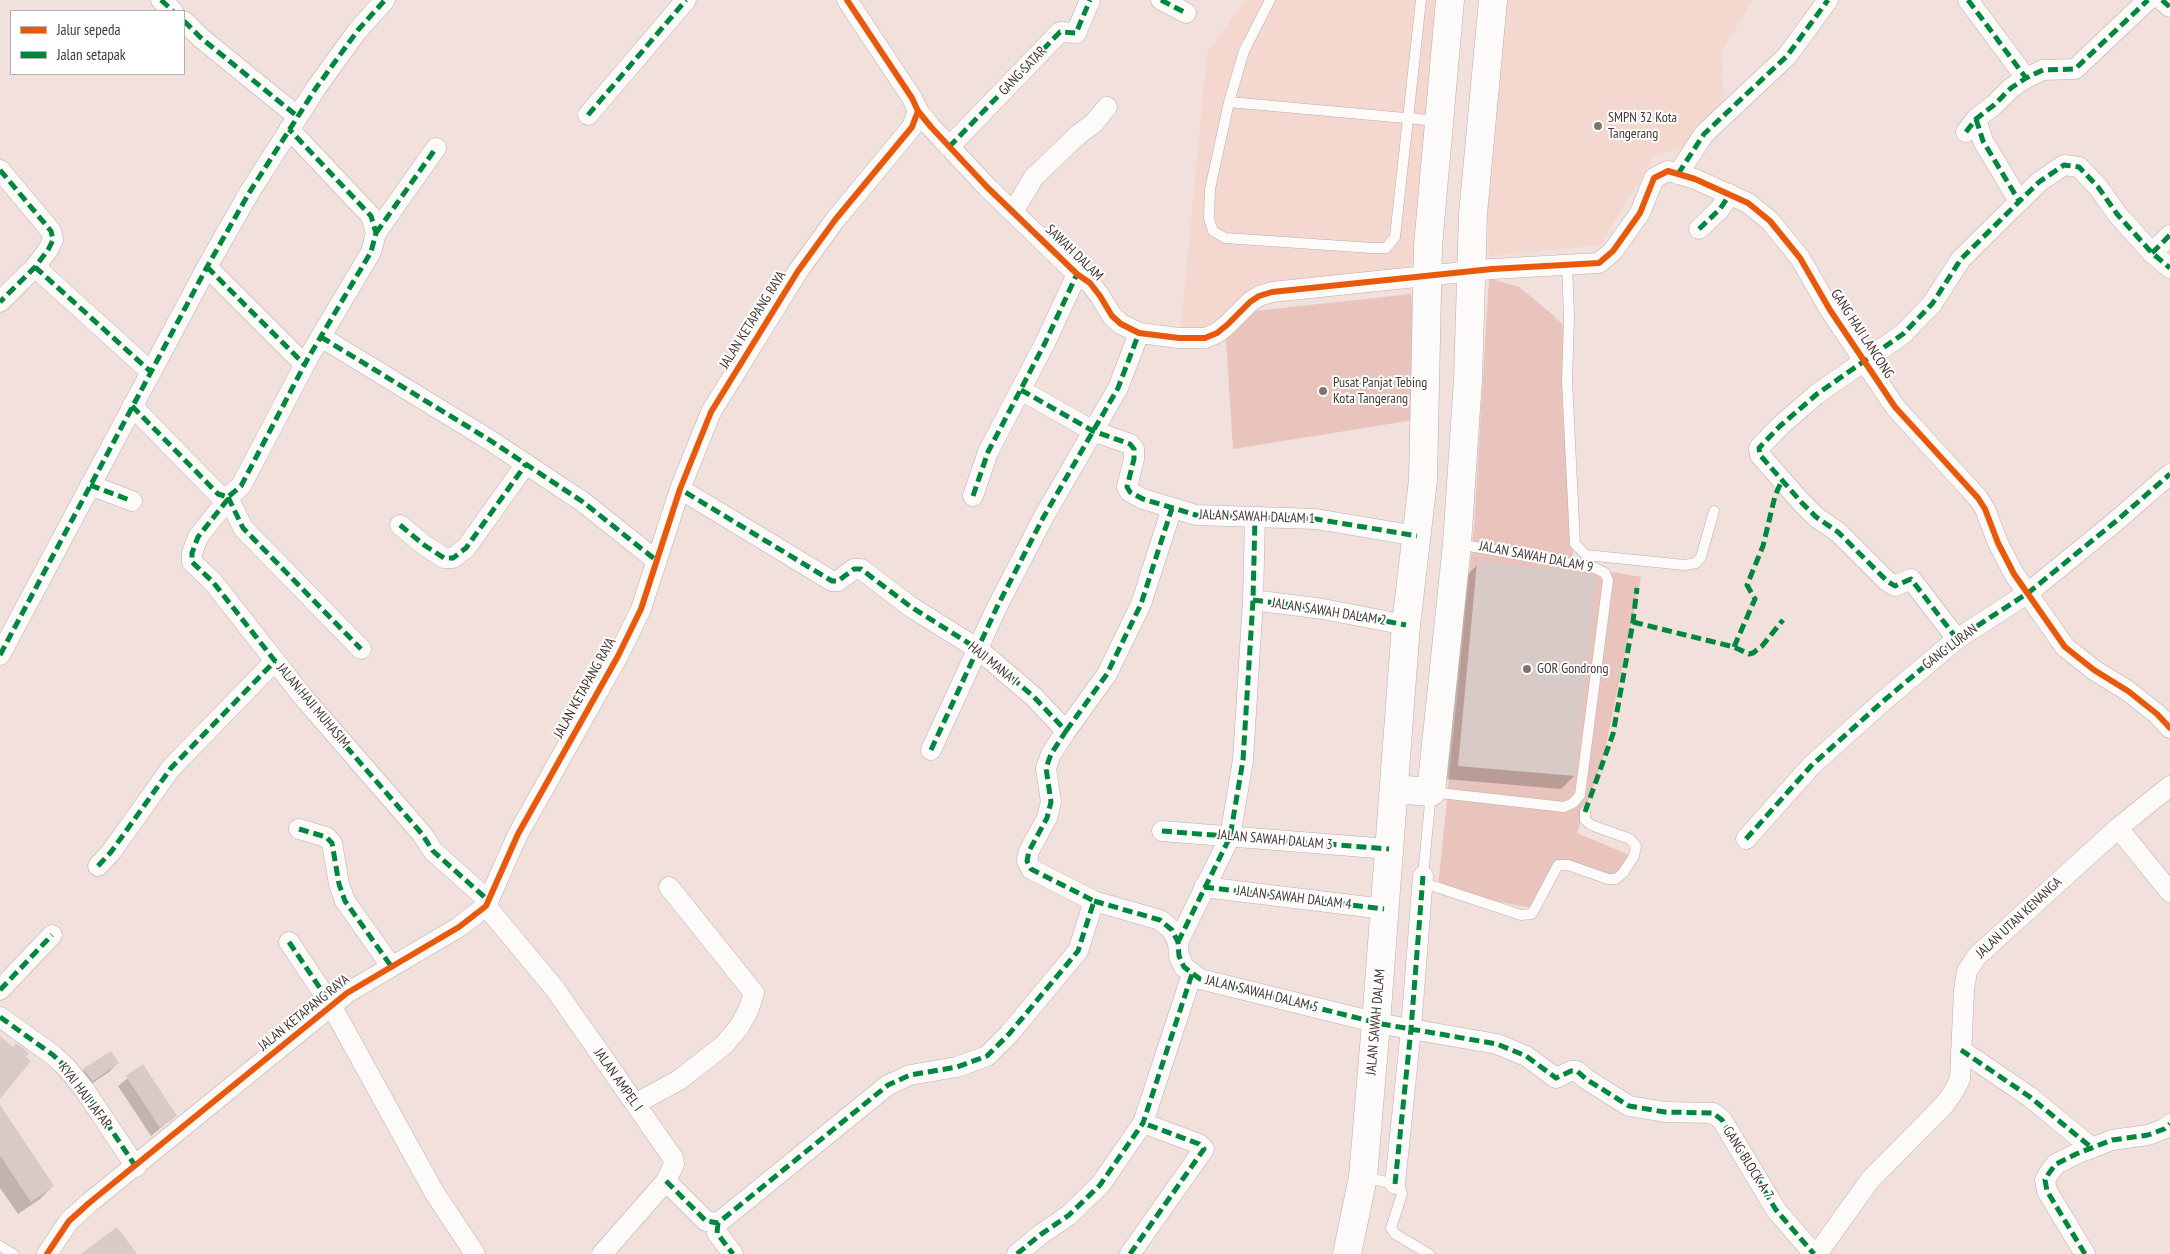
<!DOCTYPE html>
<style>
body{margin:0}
#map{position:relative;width:2170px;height:1254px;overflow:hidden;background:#f1e0dc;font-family:"PT Sans Narrow",sans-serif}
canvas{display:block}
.legend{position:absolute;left:10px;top:10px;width:175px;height:65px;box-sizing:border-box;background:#fff;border:1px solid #b5afae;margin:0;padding:6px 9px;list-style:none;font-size:15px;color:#453835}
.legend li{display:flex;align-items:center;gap:10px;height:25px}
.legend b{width:25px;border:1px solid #b5afae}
</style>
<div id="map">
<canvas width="2170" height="1254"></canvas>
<ul class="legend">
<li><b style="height:6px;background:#e8590c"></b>Jalur sepeda</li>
<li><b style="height:6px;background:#00873e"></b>Jalan setapak</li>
</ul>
</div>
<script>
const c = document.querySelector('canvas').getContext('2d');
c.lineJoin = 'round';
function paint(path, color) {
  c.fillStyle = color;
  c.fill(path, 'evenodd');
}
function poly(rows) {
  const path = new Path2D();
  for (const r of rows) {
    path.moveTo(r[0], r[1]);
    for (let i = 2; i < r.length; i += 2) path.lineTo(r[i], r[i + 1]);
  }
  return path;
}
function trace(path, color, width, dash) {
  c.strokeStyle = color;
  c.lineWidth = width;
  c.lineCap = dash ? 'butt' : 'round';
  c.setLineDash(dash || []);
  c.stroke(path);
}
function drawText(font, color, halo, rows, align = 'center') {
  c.font = font + ' "PT Sans Narrow",sans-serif';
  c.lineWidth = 4;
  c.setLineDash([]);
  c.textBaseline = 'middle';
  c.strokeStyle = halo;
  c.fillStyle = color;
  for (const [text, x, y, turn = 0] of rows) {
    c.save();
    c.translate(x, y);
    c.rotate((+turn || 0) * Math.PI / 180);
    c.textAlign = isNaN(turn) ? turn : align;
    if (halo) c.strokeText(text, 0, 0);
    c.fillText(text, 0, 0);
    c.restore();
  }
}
paint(poly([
 [1246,0,1443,0,1424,246,1409,267,1246,294,1211,328,1180,339,1207,53],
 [1504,0,1753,0,1722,51,1724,105,1687,147,1655,155,1600,245,1489,256,1485,173]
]), '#f4d7cf');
paint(poly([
 [1489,278,1519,287,1553,315,1569,331,1573,565,1641,577,1603,759,1577,833,1634,857,1620,883,1554,866,1535,909,1438,889,1474,526],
 [1411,294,1418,361,1414,420,1233,449,1226,340,1255,311]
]), '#e9c4bc');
paint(poly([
 [1478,564,1574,776,1561,789,1445,779,1465,577],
 [111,1052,118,1063,109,1072,84,1089,75,1079,84,1070],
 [143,1066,175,1116,151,1136,118,1086],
 [0,1112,53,1186,40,1199,18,1214,0,1188]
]), '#0003');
paint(poly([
 [1477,562,1571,571,1596,576,1575,776,1458,766],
 [0,1036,13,1047,16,1043,23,1048,29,1053,26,1057,31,1061,0,1099],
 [111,1051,119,1063,93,1081,83,1069],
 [143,1064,177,1116,160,1128,126,1076],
 [0,1105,54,1186,31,1202,0,1155],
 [117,1227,137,1254,81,1254]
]), '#d8cac7');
const lane = poly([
 [1270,0,1244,51,1229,102,1210,189,1209,219,1213,231,1225,238,1372,248,1386,248,1395,237,1421,0],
 [1229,102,1438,121],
 [1567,265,1569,316,1567,381,1575,544,1586,555,1685,565,1696,563,1701,557,1714,511],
 [1458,544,1595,568,1605,573,1608,580,1580,795,1573,803,1564,807,1431,792,1423,876,1427,884,1521,915,1532,914,1558,865,1568,865,1608,879,1616,879,1623,873,1634,856,1636,846,1630,839,1591,825,1585,820,1585,812],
 [1364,1177,1395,1184,1400,1188,1402,1194,1391,1228,1395,1234,1429,1254],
 [0,1246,13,1254]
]);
const street = poly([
 [161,0,173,11],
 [847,0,912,98,918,111,931,127,987,187,1077,274,1090,283,1100,296,1112,316,1121,324,1139,333,1179,338,1205,338,1217,333,1227,325,1250,302,1259,296,1272,292,1492,269,1599,263,1613,251,1640,213,1654,178,1668,171,1695,179,1748,203,1770,221,1800,258,1830,310,1895,407,1978,498,1985,509,1998,543,2014,574,2065,647,2094,670,2128,691,2157,714,2170,728],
 [1161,0,1186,13],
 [1968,0,2026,78],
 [2162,0,2170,7],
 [184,21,201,38,297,116],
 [588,115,686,0],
 [1976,119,1983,141,2019,201],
 [1966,132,1976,119,1994,105,2011,88,2026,78,2043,70,2075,69,2148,0],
 [949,147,1060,32,1076,33,1090,0],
 [0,170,51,231,53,240,48,250,35,267,0,302],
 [1678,174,1704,134,1787,56,1828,0],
 [1013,212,1034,177,1079,134,1094,123,1107,107],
 [1699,229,1720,209,1730,194],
 [376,233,436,148],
 [2152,253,2170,235],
 [35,267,151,372],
 [207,267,304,364],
 [321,337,488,439,583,502,657,561],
 [1021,390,1093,431,1130,444,1134,449,1134,459,1127,487,1130,492,1143,499,1196,515,1316,519,1417,536],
 [132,406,218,494,228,497,241,486,307,360,371,252,376,233,371,216,289,129],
 [90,485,132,501],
 [973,496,988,452,1045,343,1077,274],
 [228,497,243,528,361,649],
 [228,499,198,537,192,553,192,562,213,582,304,698,422,834,433,851,489,901],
 [400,525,424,545,444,558,453,558,466,548,526,464],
 [1253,600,1323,609,1406,625],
 [1957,639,1911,579,1895,586,1887,581,1838,532,1816,517,1802,503,1760,455,1759,448,1780,426,1817,394,1903,334,1932,304,1961,259,2039,182,2064,165,2079,167,2098,187,2117,214,2152,253,2170,268],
 [0,655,207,267,249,193,316,88,358,30,385,0],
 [1066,731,1107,674,1141,604,1172,508],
 [931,750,997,607,1043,518,1118,388,1139,333],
 [2118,828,2170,892],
 [299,829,326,837,332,843,339,884,345,901,391,966],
 [1162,831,1389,849],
 [1746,839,1811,766,1881,703,1957,639,2028,593,2115,522,2170,474],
 [98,866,111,852,171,768,275,661],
 [1204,887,1384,909],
 [1094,901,1160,920,1172,930,1178,942,1179,956,1184,967,1200,979,1382,1024,1497,1044,1526,1056,1556,1078,1571,1071,1577,1071,1586,1079,1629,1106,1665,1112,1713,1113,1722,1120,1776,1210,1814,1254],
 [486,906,555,989,673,1158,674,1164,666,1181,602,1254],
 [289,942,331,1005,434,1192,475,1254],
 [1178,942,1230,837,1243,760,1253,600,1255,517],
 [0,990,52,935],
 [0,1017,53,1055,66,1067,84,1089,136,1167],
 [1961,1050,2030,1097,2092,1148],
 [635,1104,679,1080,724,1045,739,1027,748,1011,754,993,669,887],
 [666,1181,706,1221,718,1223,888,1085,910,1075,957,1067,987,1056,1009,1034,1078,951,1094,901,1031,869,1027,861,1029,851,1047,818,1051,802,1046,768,1051,754,1066,731,1034,697,978,649,911,607,861,569,854,569,838,581,832,581,680,489],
 [1395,1184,1411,1029,1423,876],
 [718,1223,717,1233,733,1254],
 [47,1254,69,1221,89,1203,347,993,459,927,486,906,518,834,618,656,641,609,680,489,711,412,798,271,835,220,912,127,918,111],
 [1017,1254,1040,1235,1069,1215,1100,1185,1143,1123,1192,974],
 [1130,1254,1204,1149,1199,1144,1143,1123],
 [1817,1254,1870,1180,1944,1105,1954,1091,1960,1079,1964,990,1967,971,1977,956,2118,828,2170,786],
 [2085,1254,2047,1191,2045,1180,2049,1173,2056,1164,2076,1154,2112,1140,2148,1135,2164,1129,2170,1124]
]);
const secondary = poly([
 [1394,789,1431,792,1457,544,1468,379,1473,214,1493,0],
 [1347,1254,1363,1177,1376,1023,1406,625,1423,480,1428,246,1450,0]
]);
trace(lane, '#bcafac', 11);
trace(street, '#bcafac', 21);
trace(secondary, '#bcafac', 29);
trace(lane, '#fdfafa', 10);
trace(street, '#fdfafa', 20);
trace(secondary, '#fdfafa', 28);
trace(poly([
 [161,0,173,11],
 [1161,0,1186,13],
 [1968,0,2026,78],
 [2162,0,2170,7],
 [184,21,201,38,297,116],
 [588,115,686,0],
 [1976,119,1983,141,2019,201],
 [1966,132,1976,119,1994,105,2011,88,2026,78,2043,70,2075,69,2148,0],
 [949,147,1060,32,1076,33,1090,0],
 [0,170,51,231,53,240,48,250,35,267,0,302],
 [1678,174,1704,134,1787,56,1828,0],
 [1699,229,1720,209,1730,194],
 [376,233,436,148],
 [2152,253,2170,235],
 [35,267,151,372],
 [207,267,304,364],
 [321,337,488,439,583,502,657,561],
 [1021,390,1093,431,1130,444,1134,449,1134,459,1127,487,1130,492,1143,499,1196,515,1316,519,1417,536],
 [132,406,218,494,228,497,241,486,307,360,371,252,376,233,371,216,289,129],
 [90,485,132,501],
 [973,496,988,452,1045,343,1077,274],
 [228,497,243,528,361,649],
 [228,499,198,537,192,553,192,562,213,582,304,698,422,834,433,851,489,901],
 [400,525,424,545,444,558,453,558,466,548,526,464],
 [1253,600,1323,609,1406,625],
 [1633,622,1734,647,1749,654,1753,653,1762,646,1783,620],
 [1957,639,1911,579,1895,586,1887,581,1838,532,1816,517,1802,503,1760,455,1759,448,1780,426,1817,394,1903,334,1932,304,1961,259,2039,182,2064,165,2079,167,2098,187,2117,214,2152,253,2170,268],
 [1734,647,1755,599,1747,585,1763,546,1775,496,1782,480],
 [0,655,207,267,249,193,316,88,358,30,385,0],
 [1066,731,1107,674,1141,604,1172,508],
 [931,750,997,607,1043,518,1118,388,1139,333],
 [1585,812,1613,734,1633,622,1637,588],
 [299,829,326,837,332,843,339,884,345,901,391,966],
 [1162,831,1389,849],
 [1746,839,1811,766,1881,703,1957,639,2028,593,2115,522,2170,474],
 [98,866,111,852,171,768,275,661],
 [1204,887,1384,909],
 [1094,901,1160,920,1172,930,1178,942,1179,956,1184,967,1200,979,1382,1024,1497,1044,1526,1056,1556,1078,1571,1071,1577,1071,1586,1079,1629,1106,1665,1112,1713,1113,1722,1120,1776,1210,1814,1254],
 [289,942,326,997],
 [1178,942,1230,837,1243,760,1253,600,1255,517],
 [0,990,52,935],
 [0,1017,53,1055,66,1067,84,1089,136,1167],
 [1961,1050,2030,1097,2092,1148],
 [666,1181,706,1221,718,1223,888,1085,910,1075,957,1067,987,1056,1009,1034,1078,951,1094,901,1031,869,1027,861,1029,851,1047,818,1051,802,1046,768,1051,754,1066,731,1034,697,978,649,911,607,861,569,854,569,838,581,832,581,680,489],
 [1395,1184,1411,1029,1423,876],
 [718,1223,717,1233,733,1254],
 [1017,1254,1040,1235,1069,1215,1100,1185,1143,1123,1192,974],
 [1130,1254,1204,1149,1199,1144,1143,1123],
 [2085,1254,2047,1191,2045,1180,2049,1173,2056,1164,2076,1154,2112,1140,2148,1135,2164,1129,2170,1124]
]), '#00873e', 5, [10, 5]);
trace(poly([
 [847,0,912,98,918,111,931,127,987,187,1077,274,1090,283,1100,296,1112,316,1121,324,1139,333,1179,338,1205,338,1217,333,1227,325,1250,302,1259,296,1272,292,1492,269,1599,263,1613,251,1640,213,1654,178,1668,171,1695,179,1748,203,1770,221,1800,258,1830,310,1895,407,1978,498,1985,509,1998,543,2014,574,2065,647,2094,670,2128,691,2157,714,2170,728],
 [47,1254,69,1221,89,1203,347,993,459,927,486,906,518,834,618,656,641,609,680,489,711,412,798,271,835,220,912,127,918,111]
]), '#e8590c', 6);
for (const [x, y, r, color] of [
 [1598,126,5,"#81736f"],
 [1323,391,5,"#81736f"],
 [1527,669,5,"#81736f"]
]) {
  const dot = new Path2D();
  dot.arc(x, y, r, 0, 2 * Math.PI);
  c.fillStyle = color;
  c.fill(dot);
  trace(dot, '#fff', 2);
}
drawText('14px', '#453835', '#fff', [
 ["GANG SATAR",1023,71,-46],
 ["SAWAH DALAM",1074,253,44],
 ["JALAN KETAPANG RAYA",753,320,-58],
 ["GANG HAJI LANCONG",1862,334,57],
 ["JALAN SAWAH DALAM 1",1257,517,2],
 ["JALAN SAWAH DALAM 9",1536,557,11],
 ["JALAN SAWAH DALAM 2",1329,612,9],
 ["GANG LURAN",1950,647,-37],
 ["HAJI MANA I",993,664,39],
 ["JALAN KETAPANG RAYA",585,688,-61],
 ["JALAN HAJI MUHASIM",313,706,50],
 ["JALAN SAWAH DALAM 3",1275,840,5],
 ["JALAN SAWAH DALAM 4",1294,898,7],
 ["JALAN UTAN KENANGA",2019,918,-43],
 ["JALAN SAWAH DALAM 5",1262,994,14],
 ["JALAN KETAPANG RAYA",304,1013,-39],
 ["JALAN SAWAH DALAM",1376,1022,-85],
 ["JALAN AMPEL I",618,1080,55],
 ["KYAI HAJI JAFAR",85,1096,53],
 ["GANG BLOCK A 7",1748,1163,58]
]);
drawText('14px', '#453835', '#fff', [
 ["SMPN 32 Kota",1608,118],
 ["Tangerang",1608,134],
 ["Pusat Panjat Tebing",1333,383],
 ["Kota Tangerang",1333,399],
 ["GOR Gondrong",1537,669]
], 'left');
</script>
